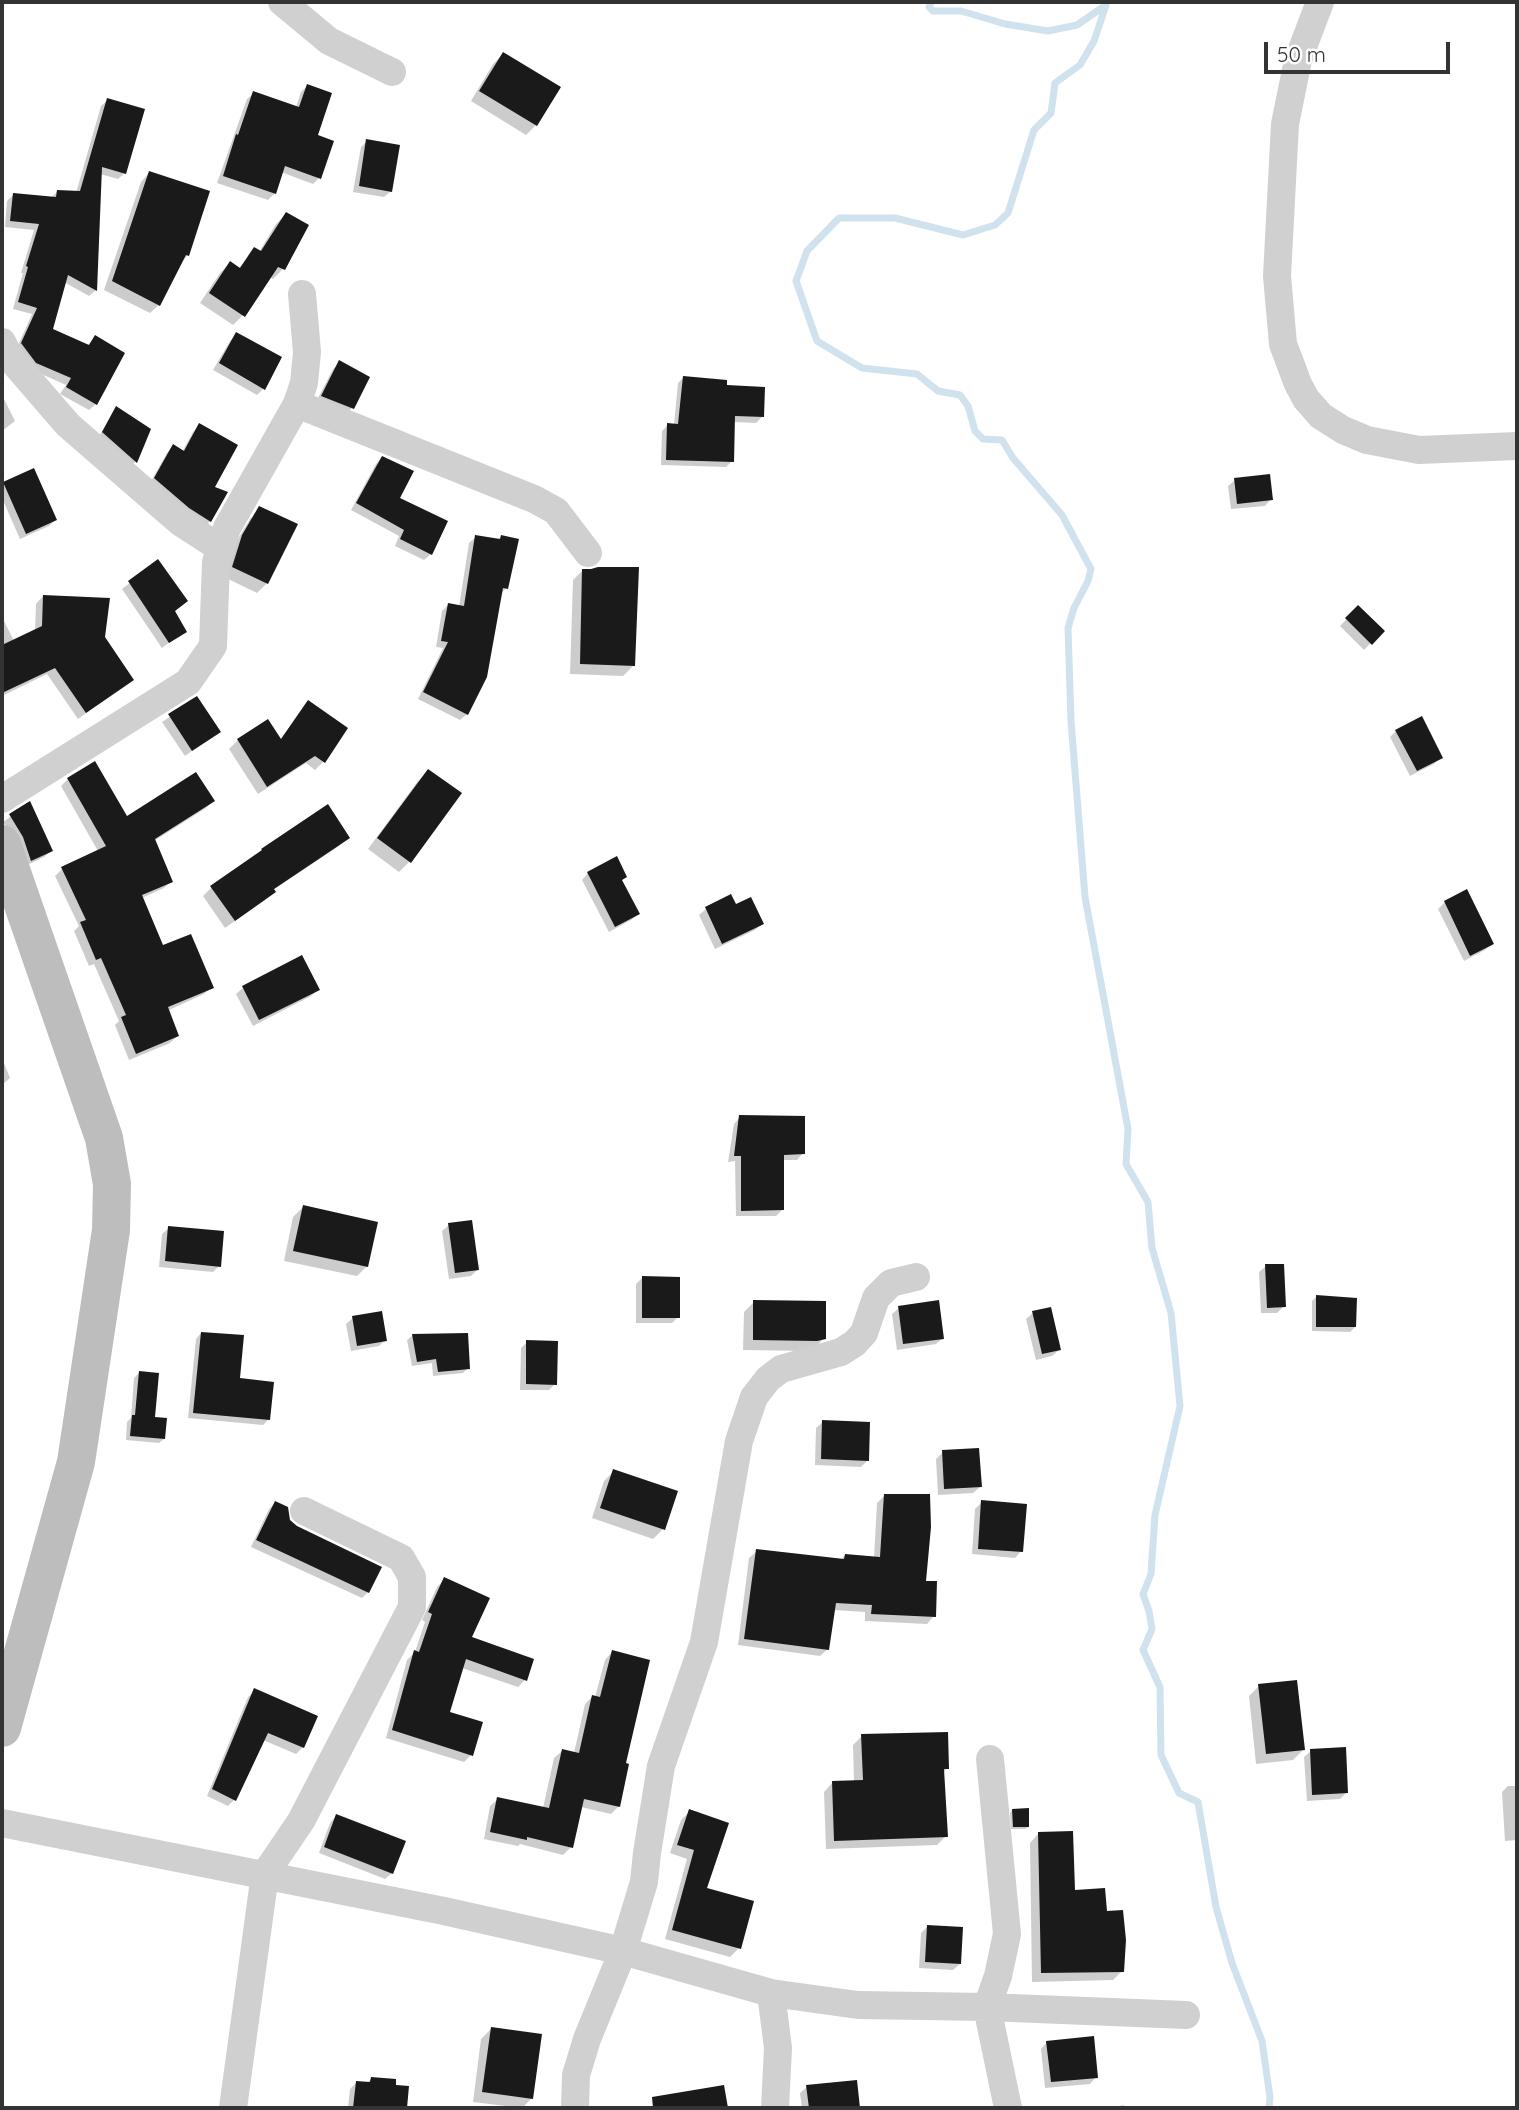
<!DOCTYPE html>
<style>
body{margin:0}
#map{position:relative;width:1519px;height:2110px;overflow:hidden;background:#fff;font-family:Quicksand,sans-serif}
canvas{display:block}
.frame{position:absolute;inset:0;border:4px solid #333;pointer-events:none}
.scale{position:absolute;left:1264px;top:42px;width:186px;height:32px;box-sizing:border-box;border:4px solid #333;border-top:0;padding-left:9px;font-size:21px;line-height:24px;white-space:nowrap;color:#333;-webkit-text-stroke:5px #fff;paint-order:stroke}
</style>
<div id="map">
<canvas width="1519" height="2110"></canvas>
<div class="frame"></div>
<div class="scale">50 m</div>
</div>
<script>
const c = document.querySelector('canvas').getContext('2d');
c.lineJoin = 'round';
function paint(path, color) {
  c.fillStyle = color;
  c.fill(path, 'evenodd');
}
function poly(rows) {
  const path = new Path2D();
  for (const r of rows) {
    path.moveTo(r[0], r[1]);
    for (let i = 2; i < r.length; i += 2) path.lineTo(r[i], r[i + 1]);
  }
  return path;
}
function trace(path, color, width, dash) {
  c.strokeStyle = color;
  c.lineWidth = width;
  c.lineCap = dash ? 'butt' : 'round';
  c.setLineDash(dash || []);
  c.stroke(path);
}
paint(poly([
 [503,54,536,125,526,135,471,101,493,64],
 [307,86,316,136,319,178,313,184,281,172,275,193,268,200,217,183,247,99,254,93,296,107,301,92],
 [108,100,125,173,118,179,100,174,96,290,89,296,64,282,51,330,87,346,95,337,96,404,89,410,60,394,66,385,30,369,16,350,32,314,13,309,23,273,21,273,34,230,5,227,7,201,13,195,51,198,57,192,76,193,101,106],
 [367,141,391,191,384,197,353,192,361,147],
 [149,173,188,255,180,263,159,305,150,313,104,290,141,182],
 [286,214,307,226,283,269,273,279,269,277,243,315,233,325,200,303,220,273,230,263,238,269,255,249,259,252,276,224],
 [236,335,263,389,257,395,213,370,230,341],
 [340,363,352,408,346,414,316,402,333,369],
 [684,377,725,387,762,417,756,423,733,422,732,461,726,467,661,465,662,431,668,425,674,425,678,383],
 [3,397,15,421,2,431,2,398],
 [116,408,148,430,135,462,130,466,98,438],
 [200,425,213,488,210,521,204,528,149,485,167,453,173,446,182,452,193,432],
 [382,458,398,499,431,554,424,560,395,546,399,536,351,510,376,464],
 [1235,480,1271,499,1265,506,1231,509,1228,486],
 [4,483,55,520,49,526,20,539,2,498,2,486],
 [261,509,267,583,257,593,224,577,233,547,250,519],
 [476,537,497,540,501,537,506,588,500,595,467,714,460,720,418,699,443,648,436,647,442,611,448,605,459,607,469,543],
 [158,561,173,612,184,631,162,648,122,589],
 [583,570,633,666,623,676,570,674,573,580],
 [43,596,104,638,132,680,78,719,47,674,2,696,2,617,14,641,35,631,36,604],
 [1358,607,1382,631,1364,650,1340,626],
 [197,698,219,731,185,756,162,722],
 [308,702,324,761,315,770,306,763,258,794,229,749,238,740,280,740],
 [1396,731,1441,757,1434,764,1410,776,1390,737],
 [428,771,459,794,409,862,399,872,368,849,418,781],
 [68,779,127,819,213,801,206,808,154,841,171,881,164,888,142,898,162,948,211,987,204,994,167,1011,177,1036,170,1043,129,1060,115,1025,119,1021,94,964,89,966,74,931,79,926,55,876,62,869,98,851,61,786],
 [29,804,51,851,44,857,25,866,17,844,3,822],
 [348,837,339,846,273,890,265,900,225,928,203,896,211,888],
 [588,873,625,877,621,881,638,914,631,920,609,932,582,880],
 [1445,902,1492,944,1485,950,1464,961,1438,909],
 [735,906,762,924,755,930,715,949,699,915,706,909],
 [243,988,318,989,311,996,253,1026,236,994],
 [2,1058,10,1078,2,1085],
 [740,1117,803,1153,797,1160,782,1160,782,1210,776,1216,736,1216,735,1161,728,1162,734,1124],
 [303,1207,367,1266,357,1276,284,1261,293,1217],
 [449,1225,478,1269,471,1276,449,1279,442,1231],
 [169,1228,219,1266,213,1272,159,1267,162,1234],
 [1266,1266,1284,1306,1277,1313,1261,1313,1259,1272],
 [642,1278,678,1317,672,1323,636,1323,636,1284],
 [1317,1296,1355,1327,1350,1332,1312,1331,1312,1301],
 [754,1302,824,1338,814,1349,806,1351,743,1350,744,1312],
 [899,1308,943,1338,936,1344,897,1350,892,1314],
 [1033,1313,1059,1350,1052,1356,1036,1360,1026,1319],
 [353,1318,385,1340,379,1346,351,1351,346,1324],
 [201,1333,269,1419,263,1425,188,1418,196,1339],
 [413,1335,468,1368,463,1373,433,1376,432,1363,412,1366,407,1340],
 [527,1342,555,1384,549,1390,520,1390,521,1348],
 [139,1373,153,1419,164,1439,159,1443,126,1440,127,1422,131,1418,134,1378],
 [823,1422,867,1461,861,1467,815,1465,816,1428],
 [943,1452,980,1487,973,1493,938,1495,936,1459],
 [614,1471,663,1529,653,1539,592,1518,604,1481],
 [884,1496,924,1582,934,1616,927,1624,865,1621,865,1612,833,1610,828,1649,820,1656,738,1645,749,1558,757,1551,841,1560,845,1555,874,1558,877,1503],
 [982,1502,1021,1551,1015,1558,972,1554,975,1509],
 [275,1503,288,1521,368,1592,362,1598,251,1547,269,1509],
 [445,1579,469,1638,525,1680,518,1687,462,1668,448,1713,471,1755,464,1762,386,1738,407,1660,415,1652,425,1622,422,1620,437,1587],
 [612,1652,624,1765,619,1806,611,1814,581,1807,571,1847,563,1855,520,1844,518,1846,484,1839,490,1806,498,1799,543,1808,554,1758,562,1751,574,1753,585,1704,592,1697,595,1697,605,1660],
 [1259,1686,1303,1750,1293,1760,1256,1764,1249,1696],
 [255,1691,315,1716,303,1747,296,1754,263,1740,234,1800,228,1806,207,1796,248,1697],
 [862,1736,947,1768,943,1773,946,1836,937,1845,826,1849,824,1792,833,1782,854,1782,853,1745],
 [1311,1751,1347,1792,1340,1799,1307,1801,1304,1757],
 [1508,1786,1517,1786,1517,1840,1505,1841,1502,1792],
 [1012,1810,1028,1827,1025,1829,1011,1829,1010,1813],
 [690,1811,705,1890,739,1948,730,1957,665,1939,687,1859,670,1853,681,1820],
 [336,1816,392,1873,385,1879,319,1853,330,1823],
 [1039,1833,1073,1891,1105,1913,1122,1971,1113,1980,1032,1982,1030,1843],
 [928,1926,960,1964,953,1970,919,1968,921,1933],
 [491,2029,532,2098,522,2108,473,2102,481,2039],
 [1047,2042,1096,2077,1090,2084,1045,2088,1041,2049],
 [371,2079,394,2086,407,2088,405,2108,348,2108,350,2089,356,2083,366,2084],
 [855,2082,858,2108,802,2108,800,2093,807,2087],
 [1124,2105,1125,2108,1109,2108]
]), '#0003');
trace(poly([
 [931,2,929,7,933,11,961,11,1005,24,1048,31,1077,25,1106,5,1094,41,1080,65,1055,83,1051,113,1034,130,1008,213,995,225,963,235,895,218,839,218,807,251,796,281,817,341,862,368,917,374,938,391,960,395,968,406,975,431,983,439,1002,440,1013,458,1062,515,1091,569,1088,581,1074,608,1068,628,1071,721,1085,897,1128,1129,1126,1164,1148,1202,1152,1248,1171,1313,1180,1406,1155,1515,1151,1574,1143,1594,1149,1611,1152,1629,1143,1650,1160,1687,1161,1755,1179,1793,1198,1802,1216,1907,1232,1963,1262,2041,1270,2097,1269,2108]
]), '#cfe2ee', 7);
paint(poly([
 [503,52,561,87,537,126,479,91],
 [307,84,332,93,318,135,334,141,321,179,285,166,276,194,223,176,236,134,238,135,253,91,299,107],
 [107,98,145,109,126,174,102,167,97,291,68,275,53,329,89,345,95,335,125,353,97,405,66,387,71,378,36,363,21,343,37,308,18,302,28,267,26,266,39,224,10,221,13,193,56,197,57,190,80,191],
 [366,139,400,145,392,192,359,186],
 [149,171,210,191,189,256,186,255,160,306,112,281],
 [286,212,309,225,285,270,278,267,245,317,209,293,230,261,240,268,254,247,261,251],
 [236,332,282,357,265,390,219,363],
 [339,360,370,377,354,409,321,396],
 [683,376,727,380,727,385,765,387,764,417,735,416,734,462,666,460,667,423,678,424],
 [116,406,151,429,137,463,102,432],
 [199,423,238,445,215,487,228,492,211,522,189,508,154,478,173,444,184,451],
 [382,456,414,471,400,498,448,521,432,555,400,539,404,530,356,503],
 [34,468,57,520,26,534,3,482],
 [1270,474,1273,500,1237,504,1234,478],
 [259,506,298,524,268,584,232,567,242,535],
 [475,535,500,539,501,535,519,539,508,589,503,588,487,677,468,715,423,692,448,642,441,641,448,603,464,606],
 [158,559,188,601,175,611,187,632,169,643,128,581],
 [598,567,639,567,635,666,580,664,582,569,591,569],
 [43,595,110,598,105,637,134,680,86,713,55,668,2,693,2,645,42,626],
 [1358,605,1385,631,1372,645,1345,618],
 [197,696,221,732,192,751,168,714],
 [308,700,348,728,325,763,315,756,267,787,237,739,268,719,281,739],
 [1422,716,1443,758,1417,771,1395,730],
 [95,761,127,816,196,772,215,801,155,839,173,882,142,895,163,945,191,934,214,988,168,1007,179,1036,136,1054,121,1017,126,1015,101,958,96,960,80,922,86,920,61,867,106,846,67,778],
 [428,769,462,793,411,863,377,838],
 [30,801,53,851,31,861,23,837,9,814],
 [328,804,350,838,274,889,276,892,235,921,210,886,262,850,261,849],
 [617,856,627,877,622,880,640,914,615,927,587,872],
 [1467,889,1494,944,1470,956,1444,901],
 [731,894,736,904,751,897,764,924,722,944,705,907],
 [302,955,320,990,259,1020,242,986],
 [739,1115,805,1116,805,1154,784,1155,784,1210,741,1211,741,1156,734,1156],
 [303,1205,378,1222,368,1267,293,1251],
 [472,1220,479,1270,455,1273,448,1223],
 [168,1226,224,1231,221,1267,165,1261],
 [1265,1264,1284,1264,1286,1307,1267,1308],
 [642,1276,680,1277,680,1318,642,1318],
 [1316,1295,1357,1298,1356,1327,1316,1327],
 [753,1300,826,1301,826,1339,817,1341,753,1340],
 [939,1300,944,1339,903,1344,898,1306],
 [1051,1307,1061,1350,1042,1354,1032,1311],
 [382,1311,387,1341,357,1346,352,1316],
 [201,1332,244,1335,240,1378,274,1382,270,1420,193,1413],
 [468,1333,470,1369,438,1372,436,1359,417,1362,412,1334],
 [526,1340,558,1341,557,1385,526,1384],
 [139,1371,159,1373,155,1417,167,1418,165,1439,130,1436,132,1415,135,1415],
 [822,1420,870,1422,869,1461,821,1459],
 [979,1448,982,1487,944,1489,942,1450],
 [613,1469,678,1491,665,1530,600,1508],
 [884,1494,930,1494,931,1527,926,1581,937,1581,936,1617,871,1614,872,1605,836,1603,829,1650,744,1639,756,1549,844,1559,845,1554,880,1557],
 [981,1500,1027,1504,1023,1552,978,1549],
 [275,1501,288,1507,290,1520,297,1526,382,1567,369,1593,256,1540],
 [444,1577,490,1598,472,1637,534,1659,527,1681,466,1659,450,1712,483,1722,473,1756,392,1730,414,1650,419,1652,432,1614,428,1612],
 [612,1650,650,1660,626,1763,629,1764,620,1807,584,1799,573,1848,527,1837,527,1840,490,1832,497,1797,549,1808,562,1749,579,1753,592,1695,600,1697],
 [1297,1680,1305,1750,1266,1754,1258,1684],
 [254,1688,318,1716,304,1748,268,1733,236,1801,212,1789],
 [948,1732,949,1769,944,1769,948,1837,834,1841,832,1781,863,1780,861,1734],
 [1346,1747,1348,1793,1312,1795,1310,1749],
 [1029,1808,1029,1827,1013,1827,1012,1809],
 [689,1809,729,1823,707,1888,754,1901,741,1949,672,1930,694,1850,677,1845],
 [336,1814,406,1841,393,1874,324,1847],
 [1073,1831,1075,1890,1105,1888,1107,1911,1123,1910,1126,1940,1124,1972,1041,1973,1038,1832],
 [927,1925,963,1927,961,1964,925,1962],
 [491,2027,542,2034,533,2099,482,2092],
 [1094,2036,1098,2078,1051,2082,1046,2041],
 [371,2077,396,2079,396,2085,409,2086,407,2108,353,2108,356,2081,370,2082],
 [857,2080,860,2108,809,2108,806,2085],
 [724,2085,728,2108,653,2108,652,2097]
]), '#1a1a1a');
trace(poly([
 [282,2,329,41,392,72],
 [1320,2,1298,60,1285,124,1277,276,1283,344,1298,384,1306,399,1321,416,1343,430,1367,440,1419,450,1517,446],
 [2,342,11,359,68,425,180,522,220,548],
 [297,404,534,499,556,511,588,553],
 [2,799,188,682,213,646,216,562,227,528,297,404,304,383,307,352,302,294],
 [990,1759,1007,1934,998,1976,987,2007,1008,2108],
 [2,1823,444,1911,623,1951,771,1993,858,2005,987,2007,1186,2015],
 [771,1993,778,2048,775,2108],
 [233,2108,265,1874,301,1821,412,1607,412,1577,401,1558,304,1511],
 [575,2108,576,2075,587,2039,623,1951,644,1882,647,1853,661,1766,704,1642,739,1441,754,1397,768,1379,781,1369,841,1352,855,1343,864,1333,876,1298,891,1283,916,1277]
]), '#d0d0d0', 28);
trace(poly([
 [2,844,104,1138,112,1184,111,1230,76,1462,2,1728]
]), '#bdbdbd', 38);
</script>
